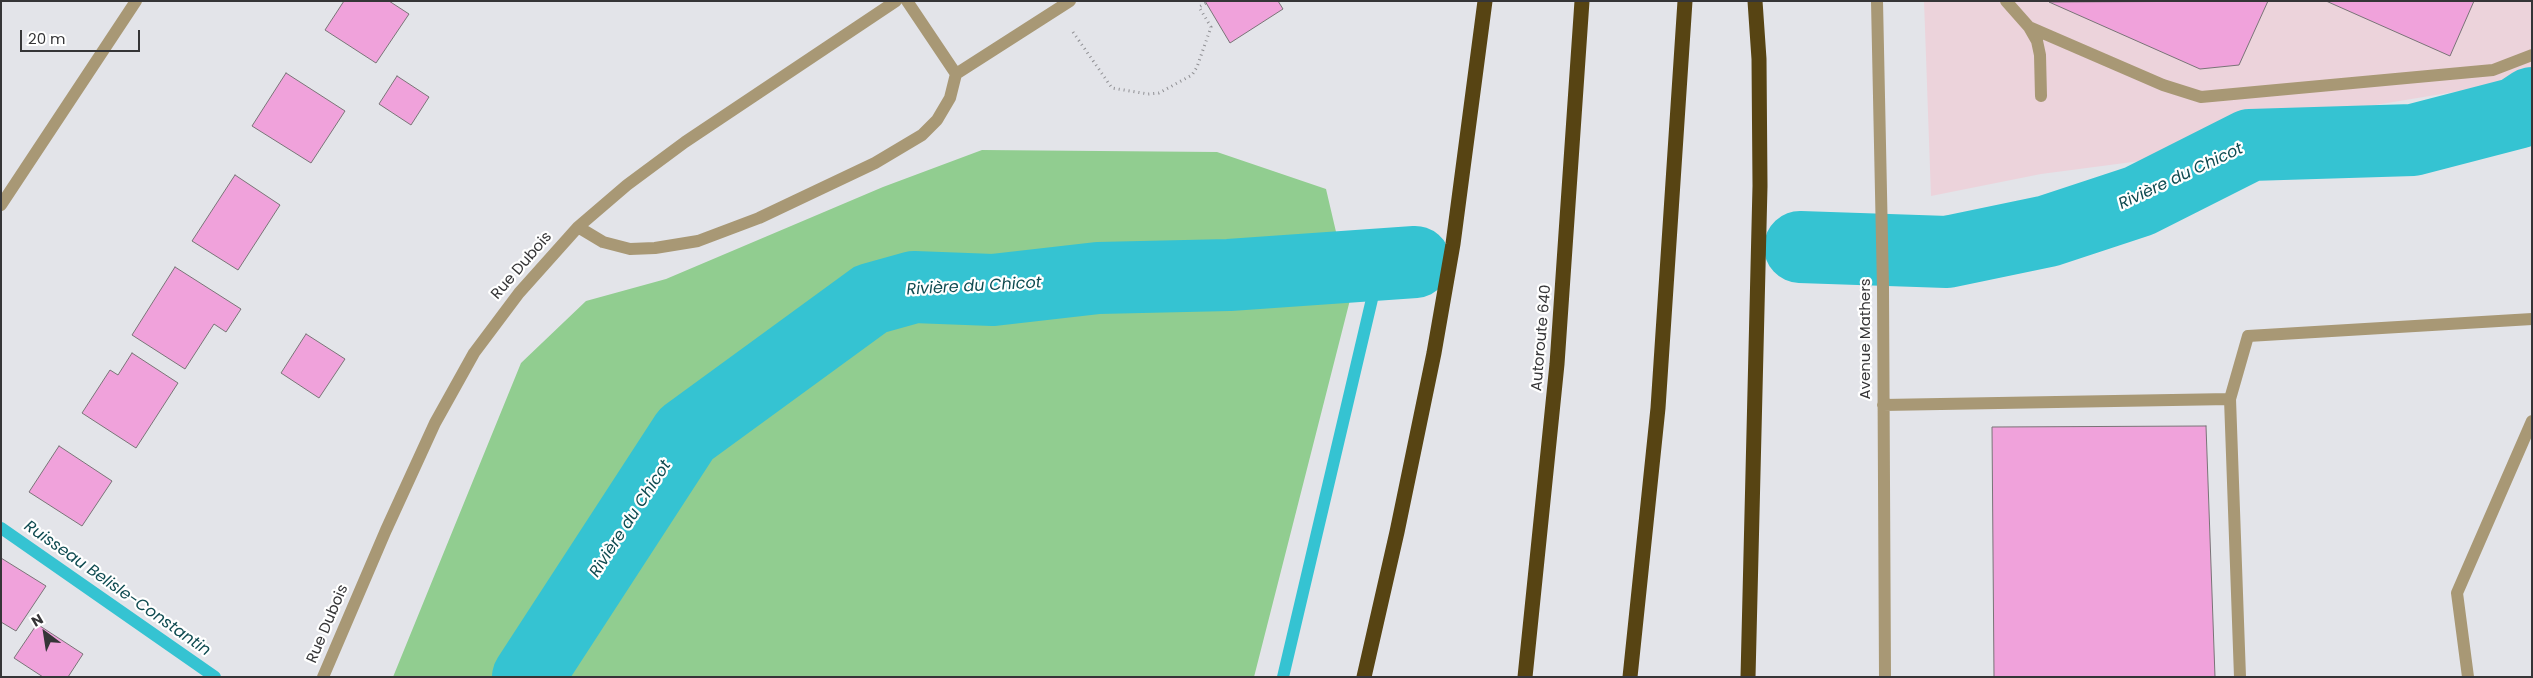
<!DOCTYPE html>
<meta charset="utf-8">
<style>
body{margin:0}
#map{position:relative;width:2533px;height:678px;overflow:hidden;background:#e3e4e9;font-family:Poppins,sans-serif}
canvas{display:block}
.frame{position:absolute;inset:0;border:2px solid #353537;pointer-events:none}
.north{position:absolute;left:20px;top:608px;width:50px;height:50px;-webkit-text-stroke:4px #fff;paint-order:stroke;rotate:329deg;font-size:14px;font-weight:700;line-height:20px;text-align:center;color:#353537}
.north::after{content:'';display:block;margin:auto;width:18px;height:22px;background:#353537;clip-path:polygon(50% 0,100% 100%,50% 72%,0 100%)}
.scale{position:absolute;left:20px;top:30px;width:120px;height:22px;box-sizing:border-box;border:2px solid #353537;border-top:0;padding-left:6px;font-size:15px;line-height:18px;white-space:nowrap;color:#353537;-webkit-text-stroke:4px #fff;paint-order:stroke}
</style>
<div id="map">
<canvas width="2533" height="678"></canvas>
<div class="frame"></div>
<div class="north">N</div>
<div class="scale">20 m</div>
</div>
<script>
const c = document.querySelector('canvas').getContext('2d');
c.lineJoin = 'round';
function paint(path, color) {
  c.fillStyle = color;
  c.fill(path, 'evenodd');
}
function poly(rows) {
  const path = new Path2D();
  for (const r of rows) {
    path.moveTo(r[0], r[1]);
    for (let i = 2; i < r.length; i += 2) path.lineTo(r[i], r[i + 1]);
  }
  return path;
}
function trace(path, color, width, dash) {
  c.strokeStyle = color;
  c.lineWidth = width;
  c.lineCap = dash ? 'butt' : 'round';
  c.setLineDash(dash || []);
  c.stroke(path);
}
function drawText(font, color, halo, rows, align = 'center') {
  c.font = font + ' Poppins,sans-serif';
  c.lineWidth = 4.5;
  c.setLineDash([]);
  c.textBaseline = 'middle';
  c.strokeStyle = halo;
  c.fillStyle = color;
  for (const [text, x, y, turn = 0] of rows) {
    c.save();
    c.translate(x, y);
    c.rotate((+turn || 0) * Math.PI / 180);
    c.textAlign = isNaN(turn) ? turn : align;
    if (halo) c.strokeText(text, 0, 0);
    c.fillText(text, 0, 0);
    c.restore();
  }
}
paint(poly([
 [1924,1,2532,1,2532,79,2303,117,2201,153,2041,174,1931,196]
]), '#ecd3db');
paint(poly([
 [982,150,1217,152,1326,189,1351,296,1254,677,393,677,521,363,586,301,666,279,883,187]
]), '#91cd90');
trace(poly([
 [1,528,215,677],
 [1283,677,1380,265]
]), '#35c3d2', 12);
trace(poly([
 [1800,247,1947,252,2048,231,2139,201,2250,145,2413,140,2517,113,2532,103],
 [528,677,686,434,871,299,914,287,993,290,1098,278,1229,275,1415,262]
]), '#35c3d2', 72);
const building = poly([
 [344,1,389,1,409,14,376,63,325,30,344,1],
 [1205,1,1278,1,1283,9,1230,43,1205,1],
 [2268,1,2239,65,2200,69,2049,2,2268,1],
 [2326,1,2474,1,2450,56,2326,1],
 [286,73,345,111,311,163,252,126,286,73],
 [397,76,429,97,411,125,379,104,397,76],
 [235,175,280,205,238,270,192,241,235,175],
 [175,267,241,309,226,332,214,324,185,369,132,335,175,267],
 [306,334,345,359,319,398,281,373,306,334],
 [132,353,178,383,136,448,82,413,110,370,118,375,132,353],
 [2206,426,2215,677,1994,677,1992,427,2206,426],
 [59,446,112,481,82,526,29,492,59,446],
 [1,558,46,586,16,631,1,622,1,558],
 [37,624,83,654,68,677,43,677,14,658,37,624]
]);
paint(building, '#f0a2db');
trace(building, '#797477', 1);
trace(poly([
 [1073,32,1112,88,1148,94,1159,93,1192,75,1197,67,1211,27,1199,7,1206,3]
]), '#8f8f93', 3, [1, 4]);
trace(poly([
 [907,1,956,74,1070,1],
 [1877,1,1883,288,1885,677],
 [2006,1,2029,27,2037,41,2040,55,2041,96],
 [2029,27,2163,85,2201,97,2493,70,2532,55],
 [1,205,136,1],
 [578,227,603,242,630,249,655,248,698,241,759,218,875,163,922,135,937,120,950,98,956,74],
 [2230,399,2248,336,2532,319],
 [1883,405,2230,399,2240,677],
 [323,677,386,530,435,423,474,353,519,293,578,227,627,185,685,142,896,1],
 [2468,677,2457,593,2532,421]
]), '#a89875', 12);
trace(poly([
 [1364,677,1397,532,1434,353,1453,244,1485,1],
 [1525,677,1557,364,1582,1],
 [1630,677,1658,408,1685,1],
 [1748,677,1760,186,1759,59,1755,1]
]), '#574413', 15);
drawText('15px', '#353537', '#fff', [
 ["Rue Dubois",522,266,-49],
 ["Autoroute 640",1542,338,-85],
 ["Avenue Mathers",1866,339,-90],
 ["Rue Dubois",328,624,-67]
]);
drawText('italic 16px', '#0f4b51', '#fff', [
 ["Rivière du Chicot",2181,177,-25],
 ["Rivière du Chicot",974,287,-3],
 ["Rivière du Chicot",631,519,-57],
 ["Ruisseau Belisle-Constantin",117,589,35]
]);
</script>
